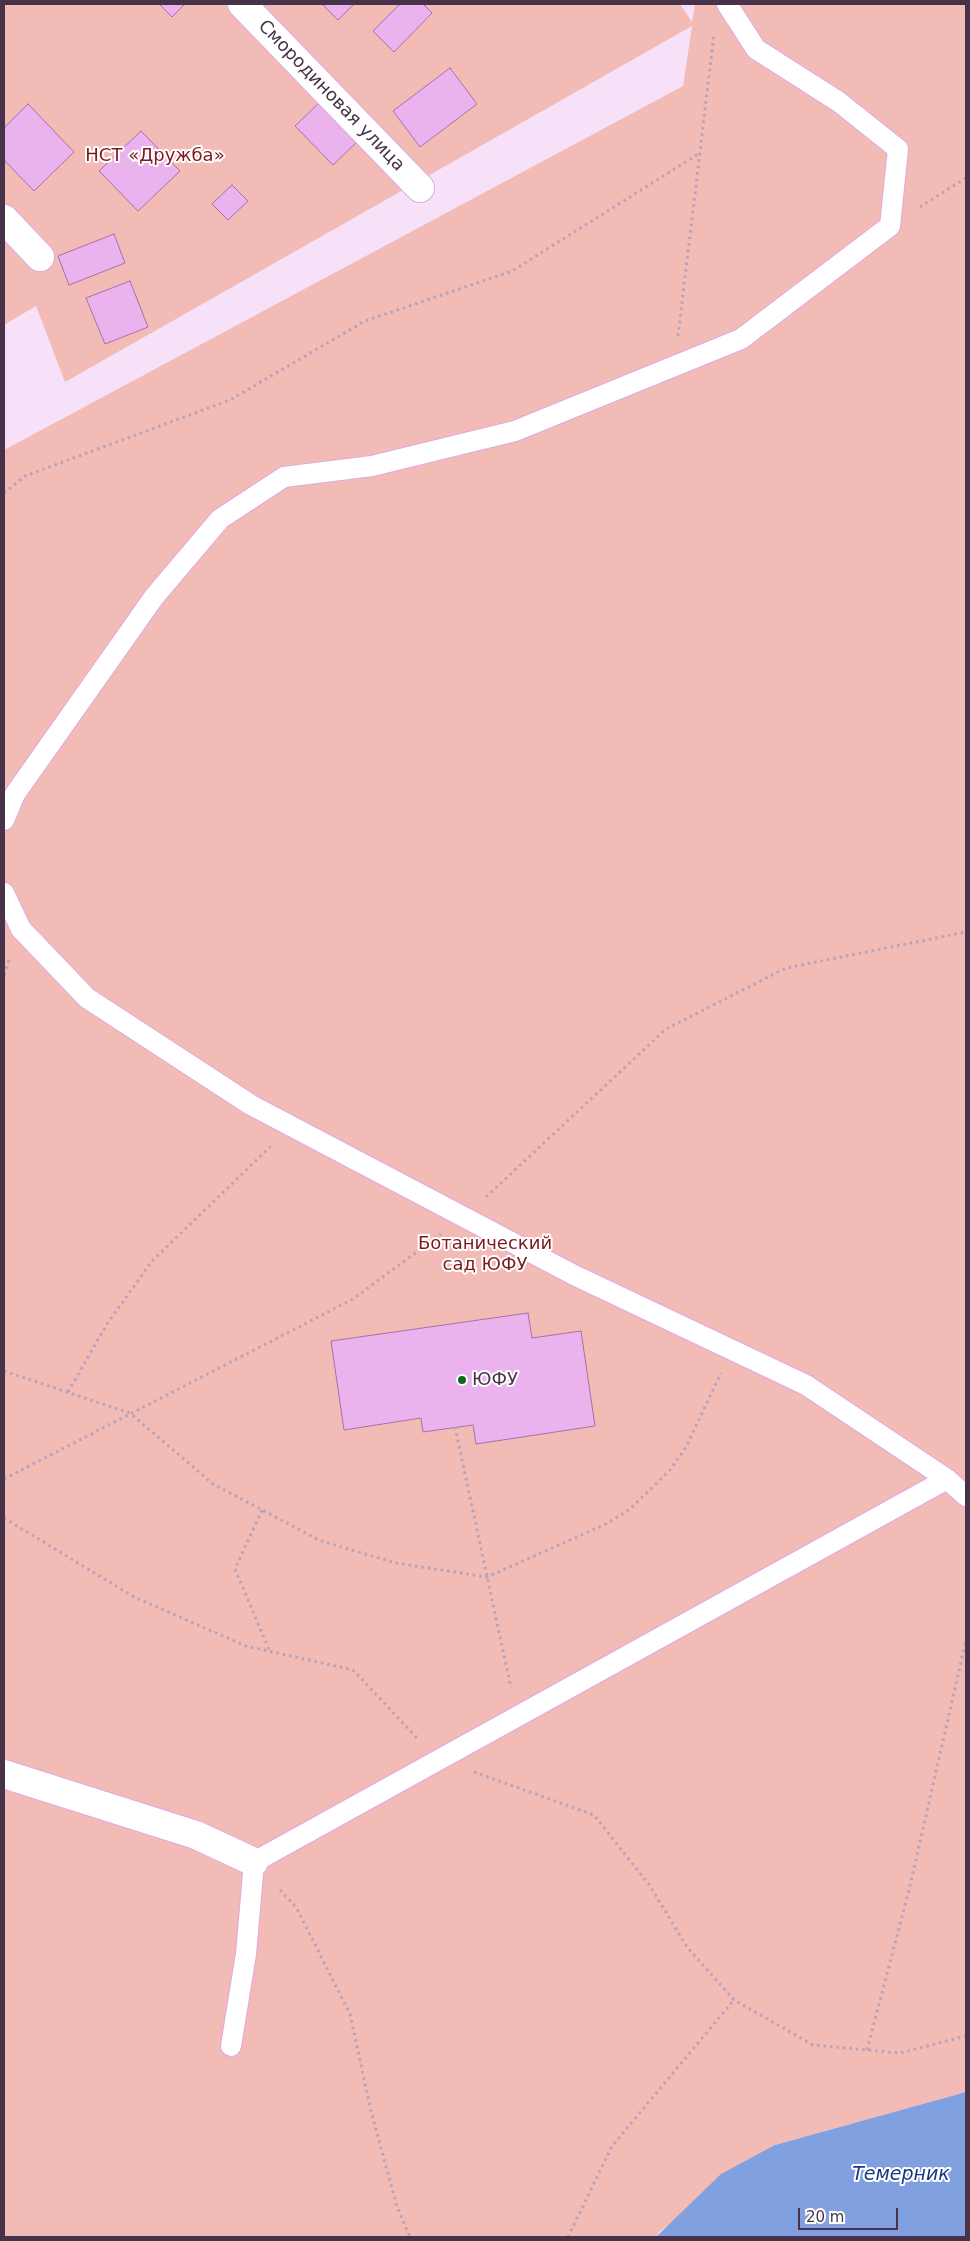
<!DOCTYPE html>
<meta charset="utf-8">
<style>
body{margin:0}
#map{position:relative;width:970px;height:2241px;overflow:hidden;background:#f7e1f9;font-family:"DejaVu Sans",sans-serif}
canvas{display:block}
.frame{position:absolute;inset:0;border:5px solid #48324a;pointer-events:none}
.scale{position:absolute;left:798px;top:2208px;width:100px;height:22px;box-sizing:border-box;border:2px solid #48324a;border-top:0;padding-left:6px;font-size:15px;line-height:18px;white-space:nowrap;color:#48324a;-webkit-text-stroke:4px #fff;paint-order:stroke}
</style>
<div id="map">
<canvas width="970" height="2241"></canvas>
<div class="frame"></div>
<div class="scale">20 m</div>
</div>
<script>
const c = document.querySelector('canvas').getContext('2d');
c.lineJoin = 'round';
function paint(path, color) {
  c.fillStyle = color;
  c.fill(path, 'evenodd');
}
function poly(rows) {
  const path = new Path2D();
  for (const r of rows) {
    path.moveTo(r[0], r[1]);
    for (let i = 2; i < r.length; i += 2) path.lineTo(r[i], r[i + 1]);
  }
  return path;
}
function trace(path, color, width, dash) {
  c.strokeStyle = color;
  c.lineWidth = width;
  c.lineCap = dash ? 'butt' : 'round';
  c.setLineDash(dash || []);
  c.stroke(path);
}
function drawText(font, color, halo, rows, align = 'center') {
  c.font = font + ' "DejaVu Sans",sans-serif';
  c.lineWidth = 4;
  c.setLineDash([]);
  c.textBaseline = 'middle';
  c.strokeStyle = halo;
  c.fillStyle = color;
  for (const [text, x, y, turn = 0] of rows) {
    c.save();
    c.translate(x, y);
    c.rotate((+turn || 0) * Math.PI / 180);
    c.textAlign = isNaN(turn) ? turn : align;
    if (halo) c.strokeText(text, 0, 0);
    c.fillText(text, 0, 0);
    c.restore();
  }
}
paint(poly([
 [4,4,680,4,692,22,695,4,966,4,966,2092,775,2145,659,2232,656,2237,4,2237,4,450,683,86,692,26,65,382,36,306,4,325]
]), '#f2bbb6');
paint(poly([
 [966,2092,966,2237,656,2237,721,2174,775,2145]
]), '#80a0e0');
const building = poly([
 [159,4,185,4,172,17,159,4],
 [322,4,354,4,338,20,322,4],
 [400,4,423,4,432,13,394,52,373,31,400,4],
 [450,68,477,104,420,147,393,111,450,68],
 [320,102,358,141,333,165,295,126,320,102],
 [28,104,74,152,34,191,4,160,4,128,28,104],
 [141,131,180,171,138,211,99,171,141,131],
 [232,185,248,201,228,220,212,204,232,185],
 [114,234,125,263,69,285,58,256,114,234],
 [130,281,148,327,105,344,86,298,130,281],
 [528,1313,532,1338,581,1331,595,1426,476,1444,473,1425,423,1432,421,1418,344,1430,331,1341,528,1313]
]);
paint(building, '#eab3ee');
trace(building, '#a572aa', 1);
const lane = poly([
 [4,820,15,794,154,597,220,519,284,477,372,466,515,431,741,339,890,226,898,149,839,102,756,49,727,4],
 [4,893,21,929,87,998,251,1105,574,1275,806,1385,947,1479,966,1496],
 [231,2046,246,1954,254,1862,947,1479]
]);
const street = poly([
 [242,4,420,188],
 [4,219,40,257],
 [4,1774,196,1835,254,1862]
]);
trace(lane, '#e0a9e4', 22);
trace(street, '#e0a9e4', 30);
trace(poly([
 [920,207,966,178],
 [678,336,714,34],
 [4,493,25,476,230,400,365,321,512,271,700,153],
 [4,975,10,957],
 [486,1197,666,1029,786,968,966,932],
 [4,1371,130,1413,213,1484,321,1541,396,1563,487,1577,606,1524,630,1509,670,1470,686,1447,721,1373],
 [68,1392,107,1324,152,1261,271,1146],
 [455,1427,511,1688],
 [4,1479,353,1299,441,1234],
 [262,1510,235,1569,270,1652],
 [4,1518,134,1597,246,1646,353,1670,418,1739],
 [474,1772,594,1815,650,1886,687,1947,734,2000,813,2045,900,2053,966,2036],
 [280,1890,296,1907,350,2014,371,2111,397,2207,410,2237],
 [867,2050,909,1890,966,1640],
 [568,2237,612,2146,734,2000]
]), '#b8a2ba', 3, [2.5, 4]);
trace(lane, '#fff', 20);
trace(street, '#fff', 28);
for (const [x, y, r, color] of [
 [462,1380,5,"#096914"]
]) {
  const dot = new Path2D();
  dot.arc(x, y, r, 0, 2 * Math.PI);
  c.fillStyle = color;
  c.fill(dot);
  trace(dot, '#fff', 2);
}
drawText('18px', '#48324a', '#fff', [
 ["Смородиновая улица",331,96,46]
]);
drawText('18px', '#7b1a1f', '#fff', [
 ["НСТ «Дружба»",155,156],
 ["Ботанический",485,1244],
 ["сад ЮФУ",485,1265]
]);
drawText('18px', '#48324a', '#fff', [
 ["ЮФУ",472,1380]
], 'left');
drawText('italic 19px', '#183882', '#fff', [
 ["Темерник",901,2175]
]);
</script>
